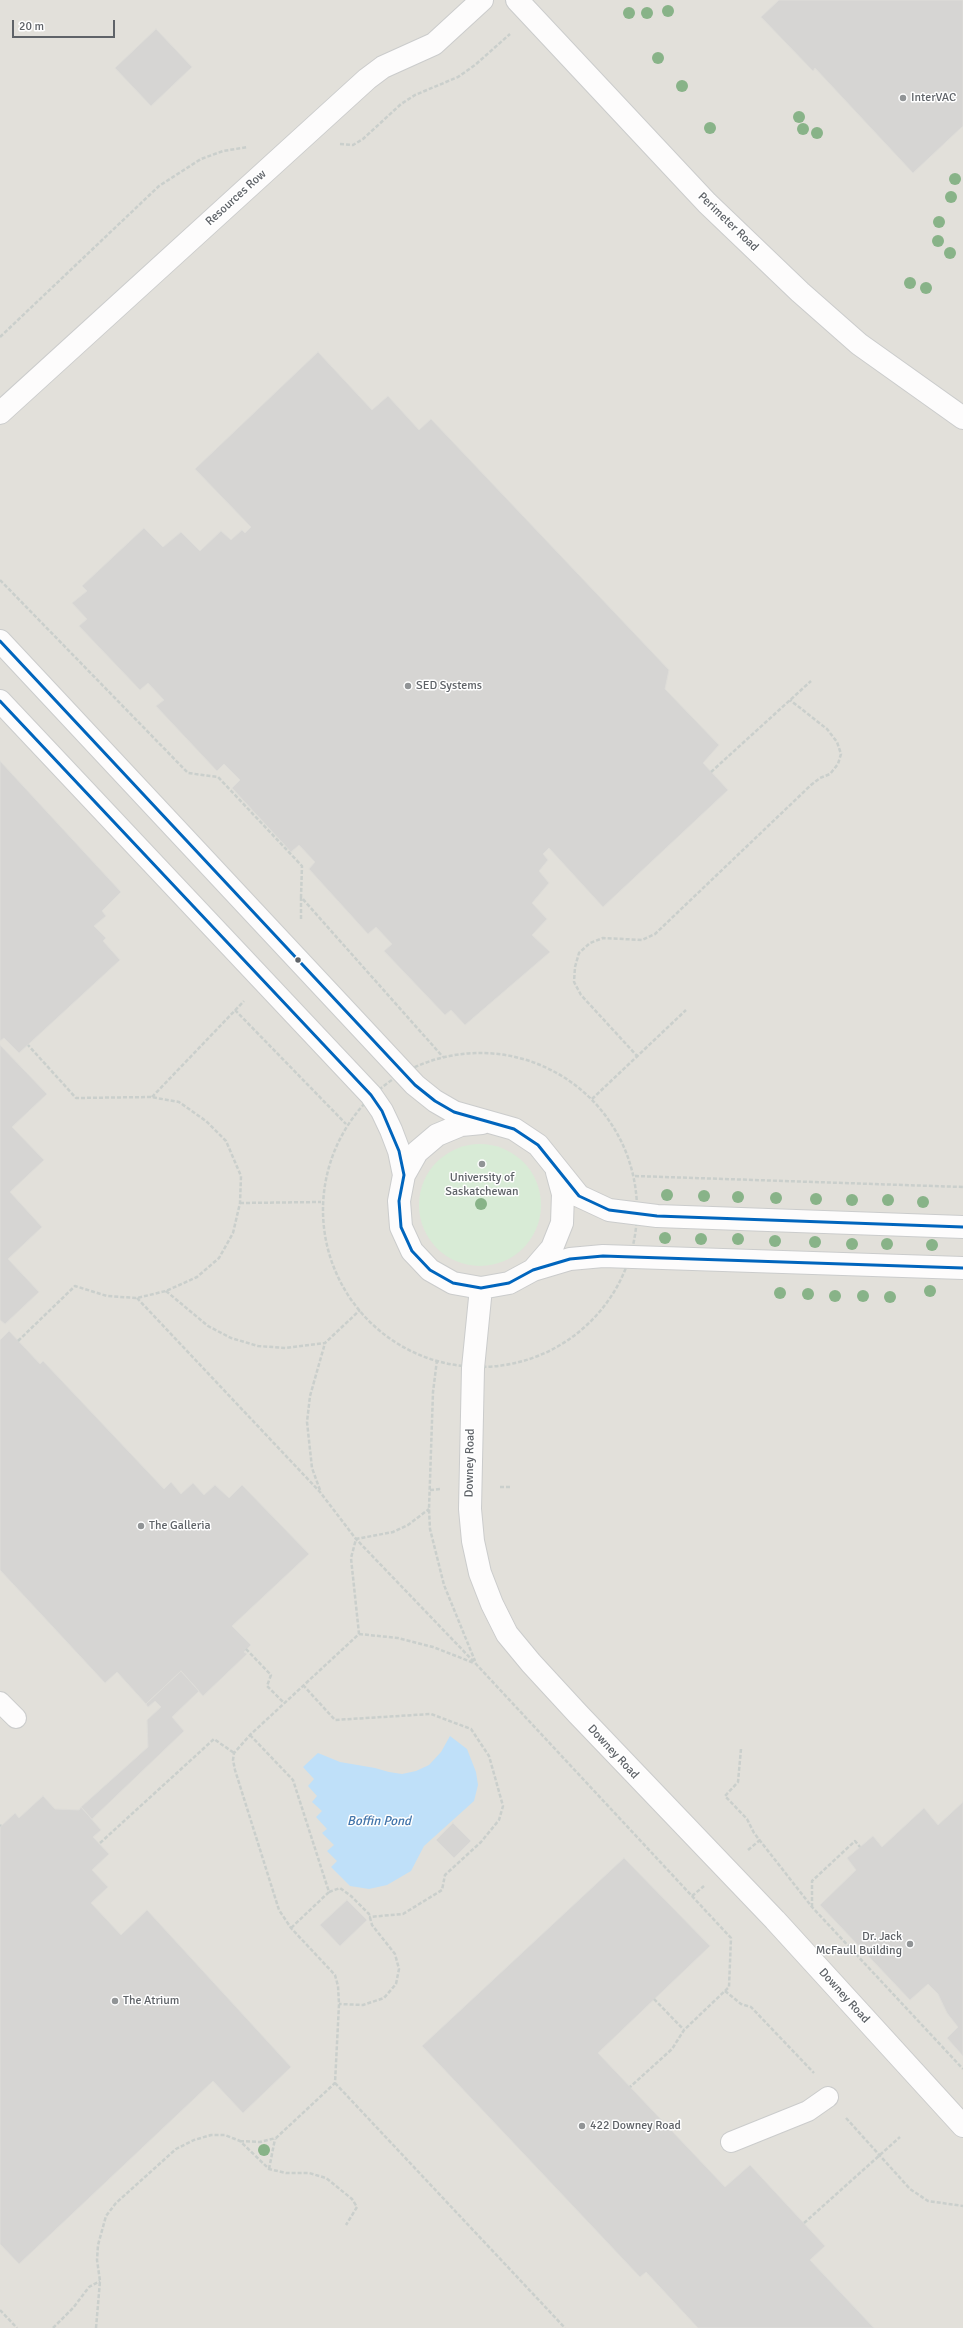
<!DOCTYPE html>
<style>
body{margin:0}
#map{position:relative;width:963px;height:2328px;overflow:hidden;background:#efeeea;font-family:Signika,sans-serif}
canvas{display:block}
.scale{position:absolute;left:12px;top:20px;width:103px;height:18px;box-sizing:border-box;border:2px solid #5f6368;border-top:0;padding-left:5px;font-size:12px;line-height:14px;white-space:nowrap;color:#5f6368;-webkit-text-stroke:3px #fff;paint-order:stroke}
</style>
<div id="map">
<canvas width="963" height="2328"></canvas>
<div class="scale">20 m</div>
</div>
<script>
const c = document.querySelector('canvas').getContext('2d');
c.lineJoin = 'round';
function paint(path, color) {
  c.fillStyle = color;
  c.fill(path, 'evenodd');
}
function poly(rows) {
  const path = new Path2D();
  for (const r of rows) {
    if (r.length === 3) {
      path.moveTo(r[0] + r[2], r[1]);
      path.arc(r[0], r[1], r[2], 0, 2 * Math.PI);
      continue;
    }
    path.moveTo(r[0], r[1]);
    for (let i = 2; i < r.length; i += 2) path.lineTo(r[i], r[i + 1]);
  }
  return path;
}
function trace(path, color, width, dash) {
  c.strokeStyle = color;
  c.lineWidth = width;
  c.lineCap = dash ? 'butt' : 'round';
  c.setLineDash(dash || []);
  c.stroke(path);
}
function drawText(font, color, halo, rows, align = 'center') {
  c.font = font + ' Signika,sans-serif';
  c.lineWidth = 3;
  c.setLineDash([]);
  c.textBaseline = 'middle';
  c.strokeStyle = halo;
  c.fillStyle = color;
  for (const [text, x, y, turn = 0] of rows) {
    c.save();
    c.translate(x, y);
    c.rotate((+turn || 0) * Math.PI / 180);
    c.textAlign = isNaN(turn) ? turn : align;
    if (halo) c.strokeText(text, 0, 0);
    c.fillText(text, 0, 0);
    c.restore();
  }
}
paint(poly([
 [0,0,963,0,963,2328,0,2328]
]), '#e2e0da');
paint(poly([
 [480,1205,61]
]), '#d8ebd6');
paint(poly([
 [450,1736,467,1749,476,1772,478,1785,474,1801,424,1846,411,1871,387,1885,369,1889,350,1886,331,1867,337,1861,327,1851,334,1845,322,1833,327,1829,316,1817,322,1811,312,1802,317,1796,308,1786,314,1779,303,1767,318,1753,340,1762,375,1768,389,1772,402,1774,416,1771,429,1765,441,1752]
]), '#bfe0f9');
const building = poly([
 [779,0,963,0,963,126,913,173,815,68,813,71,761,17,779,0],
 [156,29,192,67,151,106,115,68,156,29],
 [318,352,372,410,388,396,419,430,431,419,669,670,665,689,719,745,703,763,728,790,603,907,549,848,543,854,548,860,539,871,549,883,532,903,547,919,532,935,550,952,465,1025,451,1010,445,1015,384,951,392,944,376,927,368,934,309,869,315,862,299,845,291,852,232,788,240,780,224,764,217,771,156,706,164,700,148,683,140,690,79,626,87,619,72,603,87,591,82,586,144,528,163,547,181,532,200,551,221,531,231,540,242,530,245,533,251,527,195,469,318,352],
 [0,761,121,892,102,911,106,916,94,926,106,938,103,941,120,960,19,1053,4,1038,0,1041,0,761],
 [0,1045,47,1094,12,1127,44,1160,10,1192,42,1227,8,1259,39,1292,5,1324,0,1320,0,1045],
 [9,1331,40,1364,43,1361,164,1489,171,1482,181,1494,193,1483,204,1495,215,1485,229,1498,242,1485,309,1554,232,1626,251,1645,244,1652,247,1654,203,1696,181,1671,146,1704,117,1672,105,1683,0,1570,0,1340,9,1331],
 [181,1671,199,1691,172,1717,184,1731,92,1819,81,1807,148,1747,147,1720,161,1707,155,1701,148,1707,146,1704,181,1671],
 [43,1796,55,1809,79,1810,81,1807,101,1830,93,1837,109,1854,92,1870,108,1887,91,1903,121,1935,147,1910,291,2067,243,2113,213,2081,19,2264,0,2244,0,1827,15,1813,19,1818,43,1796],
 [963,1802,963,2056,947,2038,958,2027,947,2013,938,1994,928,1984,910,2000,820,1905,856,1870,847,1858,873,1836,882,1847,924,1808,938,1825,963,1802],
 [453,1823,471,1841,454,1858,436,1840,453,1823],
 [624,1858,710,1946,598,2053,725,2187,750,2165,825,2246,810,2260,874,2328,698,2328,646,2272,640,2277,422,2046,624,1858],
 [347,1900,367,1920,340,1946,320,1925,347,1900]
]);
paint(building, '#d6d5d3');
trace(building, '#deddd9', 1);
const service = poly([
 [0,1702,16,1718],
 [731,2142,808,2111,828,2097]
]);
const minor = poly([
 [517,0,707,203,800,292,859,344,963,418],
 [0,413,367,79,383,67,434,44,482,0],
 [0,641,415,1085,435,1101,454,1112,514,1129,538,1145,579,1196,609,1210,657,1216,963,1227],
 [0,701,371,1095,382,1111,391,1130,399,1151,404,1175],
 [482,1123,461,1125,437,1135,417,1152,404,1175,399,1201,401,1227,412,1251,430,1270,453,1283,481,1288,509,1283,533,1270,570,1259,603,1256,963,1268],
 [533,1270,552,1248,562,1223,563,1194,557,1172],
 [481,1288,473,1368,470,1509,473,1541,480,1573,492,1604,507,1634,531,1663,578,1714,775,1920,963,2126]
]);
trace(service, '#cbcccc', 22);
trace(minor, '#cbcccc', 24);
trace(poly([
 [340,144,353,145,363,139,401,104,415,95,458,77,475,65,510,34],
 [0,337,159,186,201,159,223,151,248,147],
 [0,580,188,773,218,777,302,866,301,897,443,1057],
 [711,772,811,681],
 [301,897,301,920],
 [235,1010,346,1124],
 [480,1210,157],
 [638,1057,581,995,574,982,575,967,579,953,590,943,603,938,642,940,655,934,811,785,820,778,830,774,838,764,841,754,837,742,827,729,790,700],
 [152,1097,244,1001],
 [592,1099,686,1010],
 [635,1176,963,1187],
 [240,1203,321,1202],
 [166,1291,208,1326,231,1338,258,1346,286,1348,325,1343,360,1310],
 [137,1298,320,1492,356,1539,476,1664,731,1938,729,1987,684,2030,672,2049,630,2087],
 [18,1341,75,1286,107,1296,137,1298,166,1291,197,1277,219,1258,233,1233,240,1203,241,1176,226,1141,206,1121,179,1102,151,1097,76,1098,28,1045],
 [437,1360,433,1392,429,1509,430,1529,444,1585,475,1661],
 [500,1487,511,1487],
 [320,1490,312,1468,307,1422,310,1396,325,1343],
 [430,1490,441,1489],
 [359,1634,398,1638,433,1647,474,1663],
 [246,1649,271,1675,267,1686,284,1703],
 [303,1685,335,1720,431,1714,471,1729,489,1756,503,1806,499,1820,481,1842,445,1875,442,1890,403,1914,369,1917],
 [250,1735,293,1780,329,1892,291,1928],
 [741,1749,738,1782,725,1796,747,1819,754,1833,812,1907,963,2069],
 [0,1825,1,1826],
 [100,1843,214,1739,234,1753],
 [748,1850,760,1840],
 [329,1892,340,1888,351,1896,369,1914,372,1925,395,1954,399,1969,396,1984,384,1998,363,2005,339,2004],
 [692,1896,704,1886],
 [812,1907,812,1881,855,1841,860,1847],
 [725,1991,741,2004,751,2007,814,2073],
 [654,1999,684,2030],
 [335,2083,565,2328],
 [846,2118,910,2189,928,2201,963,2206],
 [240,2141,260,2142,276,2138,335,2083,339,2004,338,1986,335,1975,291,1928,279,1910,235,1770,233,1760,234,1753,250,1735,359,1634,351,1558,356,1539,393,1532,408,1525,429,1509],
 [269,2169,275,2139],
 [804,2223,900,2137],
 [0,2310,17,2328],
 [53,2328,73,2308,89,2287,100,2281],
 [96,2328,100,2281,97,2260,98,2245,106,2216,116,2203,176,2149,194,2140,211,2135,225,2135,240,2141,269,2169,286,2173,309,2173,326,2178,352,2199,357,2207,346,2225]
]), '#cacfcc', 2.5, [4, 2]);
trace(service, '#fdfcfc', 20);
trace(minor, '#fdfcfc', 22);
trace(poly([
 [0,641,415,1085,435,1101,454,1112,514,1129,538,1145,579,1196,609,1210,657,1216,963,1227],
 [0,701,371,1095,382,1111,399,1151,404,1175,399,1201,401,1227,412,1251,430,1270,453,1283,481,1288,509,1283,533,1270,570,1259,603,1256,963,1268]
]), '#0065bd', 3);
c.fillStyle = '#88b388';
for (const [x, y] of [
 [668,11],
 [629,13],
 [647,13],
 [658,58],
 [682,86],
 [799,117],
 [710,128],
 [803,129],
 [817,133],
 [955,179],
 [951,197],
 [939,222],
 [938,241],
 [950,253],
 [910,283],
 [926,288],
 [667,1195],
 [704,1196],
 [738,1197],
 [776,1198],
 [816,1199],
 [852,1200],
 [888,1200],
 [923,1202],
 [481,1204],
 [665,1238],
 [701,1239],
 [738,1239],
 [775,1241],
 [815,1242],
 [852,1244],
 [887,1244],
 [932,1245],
 [930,1291],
 [780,1293],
 [808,1294],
 [835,1296],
 [863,1296],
 [890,1297],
 [264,2150]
]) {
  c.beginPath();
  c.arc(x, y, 6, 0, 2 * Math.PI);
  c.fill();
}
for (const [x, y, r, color] of [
 [903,98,4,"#919496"],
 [408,686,4,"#919496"],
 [298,960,3.5,"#5f6368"],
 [482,1164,4,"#919496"],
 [141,1526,4,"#919496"],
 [910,1944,4,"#919496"],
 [115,2001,4,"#919496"],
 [582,2126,4,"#919496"]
]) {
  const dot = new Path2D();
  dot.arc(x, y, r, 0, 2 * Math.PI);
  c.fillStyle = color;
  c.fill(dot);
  trace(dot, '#fff', 1.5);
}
drawText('12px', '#5f6368', '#fff', [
 ["InterVAC",911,98],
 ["SED Systems",416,686],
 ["University of",482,1178,"center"],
 ["Saskatchewan",482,1192,"center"],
 ["The Galleria",149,1526],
 ["Dr. Jack",902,1937,"right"],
 ["McFaull Building",902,1951,"right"],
 ["The Atrium",123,2001],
 ["422 Downey Road",590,2126]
], 'left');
drawText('12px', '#5f6368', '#fff', [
 ["Resources Row",236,198,-42],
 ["Perimeter Road",728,222,44],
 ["Downey Road",470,1463,-89],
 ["Downey Road",613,1752,47],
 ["Downey Road",844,1996,48]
]);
drawText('italic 13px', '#4174aa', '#fff', [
 ["Boffin Pond",379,1822]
]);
</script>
